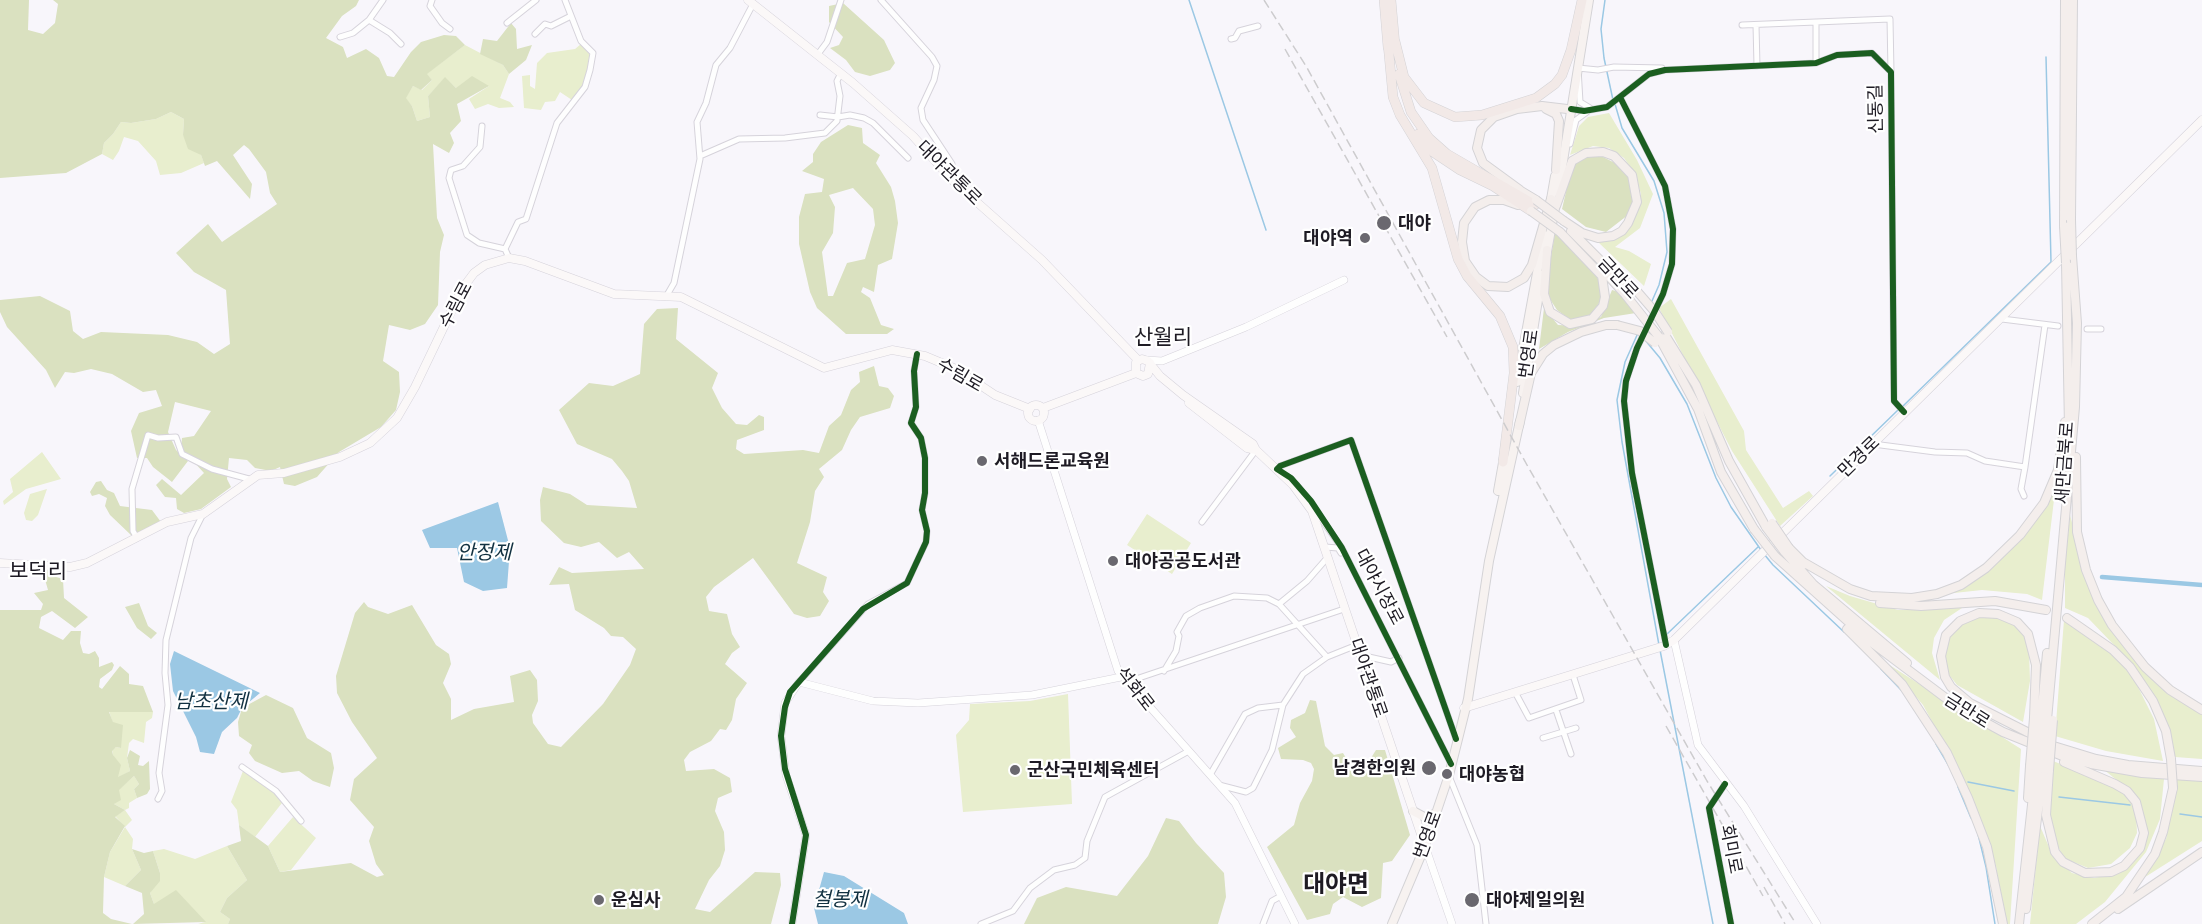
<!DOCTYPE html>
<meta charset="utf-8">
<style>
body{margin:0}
canvas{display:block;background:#f8f6fb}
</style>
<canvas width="2202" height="924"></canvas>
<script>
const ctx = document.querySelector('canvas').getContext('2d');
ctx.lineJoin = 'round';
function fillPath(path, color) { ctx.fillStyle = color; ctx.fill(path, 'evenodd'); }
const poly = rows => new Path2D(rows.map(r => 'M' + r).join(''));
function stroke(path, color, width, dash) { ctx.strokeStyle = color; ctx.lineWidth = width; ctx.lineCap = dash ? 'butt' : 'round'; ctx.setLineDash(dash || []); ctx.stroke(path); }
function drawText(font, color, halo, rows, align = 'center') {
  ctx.font = font + ' "Public Sans","Noto Sans KR",sans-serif'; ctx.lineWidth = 4.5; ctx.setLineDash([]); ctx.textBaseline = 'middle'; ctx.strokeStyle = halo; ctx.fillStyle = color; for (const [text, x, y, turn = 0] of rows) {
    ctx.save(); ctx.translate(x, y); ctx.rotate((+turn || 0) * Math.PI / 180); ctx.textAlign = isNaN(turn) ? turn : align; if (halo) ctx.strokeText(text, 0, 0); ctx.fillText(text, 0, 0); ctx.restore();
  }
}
fillPath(poly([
 [581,44,591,56,583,85,572,100,560,92,555,101,545,102,541,110,524,108,522,76,530,75,530,86,535,89,537,63,547,53,575,49],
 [465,45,503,65,509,74,500,98,510,102,514,107,499,108,488,104,475,109,469,99,489,86,456,88,445,78,428,96,430,117,417,121,412,106,405,98,413,86,422,90,432,80,426,74],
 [171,112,184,119,183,135,201,155,204,163,181,173,160,175,156,161,138,141,124,137,119,151,113,160,102,154,104,143,113,134,121,122,131,123,156,119],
 [1609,113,1637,160,1653,194,1640,228,1615,247,1629,251,1651,264,1644,286,1598,242,1616,239,1633,223,1641,194,1635,174,1624,158,1609,148,1593,146,1570,155,1579,126,1588,117],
 [1671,299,1744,431,1746,450,1783,508,1809,491,1813,496,1780,526,1732,451,1659,308],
 [42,452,61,479,26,489,4,505,3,501,13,492,10,479],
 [2056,483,2042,600,2027,594,1982,590,1945,594,2004,556],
 [47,489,38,515,32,521,26,520,24,513,30,494],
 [1147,514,1191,543,1172,574,1127,545],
 [2070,515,2089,588,2123,644,2202,713,2202,759,2175,757,2168,730,2136,668,2088,618,2065,608,2065,566],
 [1826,586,1850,596,1898,610,1935,609,1968,604,1944,620,1934,638,1932,653,1940,680],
 [1981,616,1999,617,2011,622,2025,635,2029,651,2030,681,2023,722,1957,685,1946,671,1944,654,1948,638,1963,623],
 [2064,620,2113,653,2135,681,2154,719,2163,761,2106,751,2055,736],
 [1888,664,2021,749,2010,924,2004,924,1996,866,1966,784,1923,705],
 [1068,694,1072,804,963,812,956,735,969,720,970,704,1030,701],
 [146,710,153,712,152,718,146,722,144,743,133,739,129,743,127,758,130,771,118,778,112,750,116,747,121,748,109,711],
 [2053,761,2106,782,2127,796,2136,811,2137,833,2130,848,2111,864,2088,868,2064,858,2052,835,2050,801],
 [2103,769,2164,779,2160,819,2146,852,2105,902,2076,924,2030,924,2040,826,2052,854,2072,873,2094,878,2113,874,2130,866,2140,854,2147,833,2139,798],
 [243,771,273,790,282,803,255,837,239,825,237,810,231,802],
 [134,776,139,784,134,789,137,798,129,803,129,808,125,810,132,820,125,827,133,839,132,849,141,870,125,886,104,877,110,852,125,827,115,816,125,810,114,804,118,790],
 [2175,779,2202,779,2202,841,2142,879,2166,839,2175,797],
 [293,817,316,838,291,870,280,872,268,846],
 [227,846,247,880,227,898,220,912,230,919,228,924,198,924,205,922,154,904,150,893,160,873,153,851,164,849,195,859]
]), '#e8eece');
fillPath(poly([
 [0,0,29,0,28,30,43,34,55,23,58,4,53,0,359,0,356,6,342,16,326,38,343,47,347,58,366,49,379,58,387,76,394,77,411,52,421,42,444,35,456,36,465,45,427,74,432,80,421,90,413,86,406,98,412,106,417,121,430,117,428,96,445,77,456,88,472,76,489,86,457,104,461,121,450,133,454,143,449,153,433,144,437,218,444,235,440,252,438,305,425,324,410,330,389,325,383,361,399,372,400,392,396,410,381,427,339,452,317,477,295,486,284,484,280,467,271,471,255,468,247,460,229,458,227,479,231,487,201,509,184,513,177,509,176,498,165,497,156,485,162,479,181,495,204,473,181,448,182,438,194,436,211,411,175,402,168,432,176,450,188,461,172,482,153,467,147,458,137,458,131,431,139,413,162,406,156,390,143,392,112,374,91,369,74,373,65,372,55,388,46,370,7,327,0,312,0,300,40,296,70,311,73,331,83,339,101,332,168,335,197,342,214,354,230,344,226,290,194,272,176,253,208,224,222,242,277,204,270,193,266,172,249,149,244,145,233,155,252,184,250,199,217,161,205,166,201,155,188,149,183,135,184,119,171,112,156,119,131,123,121,122,113,134,104,143,102,154,66,173,0,178],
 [843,3,884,40,895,63,890,70,870,76,855,72,846,60,830,48,839,45,843,37,829,22,829,6],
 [511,23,516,29,517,49,532,45,526,60,509,74,503,65,480,54,483,39,497,41],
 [848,125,862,128,863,143,880,155,876,163,891,187,895,201,898,223,892,259,878,265,874,292,863,287,861,292,870,298,881,325,894,329,887,334,846,334,817,308,810,292,799,244,799,217,805,194,822,192,824,179,802,171,813,162,813,154,821,142],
 [853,188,873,209,875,225,865,259,847,263,833,296,828,296,822,252,833,233,835,207,829,195],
 [1599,155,1617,164,1630,179,1634,197,1628,215,1606,232,1586,227,1562,209,1572,166,1583,158],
 [1555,233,1596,275,1602,288,1600,302,1590,315,1571,320,1557,310,1548,296,1547,280],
 [1612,290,1619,292,1636,313,1604,318,1568,332,1539,349,1544,308,1558,325,1580,326,1601,317],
 [678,308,676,339,718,373,712,388,722,408,736,424,747,425,759,415,764,417,764,430,737,440,736,449,744,454,803,450,819,453,829,426,841,415,851,390,860,382,859,372,874,366,879,386,888,388,894,396,890,408,860,417,851,430,842,450,819,469,824,477,815,491,810,522,797,563,827,577,823,592,829,601,820,616,807,618,794,614,753,558,714,587,706,597,709,611,727,614,732,634,740,647,732,653,725,664,747,683,736,699,732,720,726,730,720,729,711,741,690,752,684,760,686,771,714,769,730,778,732,792,718,798,715,811,724,832,725,850,720,866,709,880,695,909,710,912,755,872,780,873,781,885,771,924,228,924,230,919,220,912,227,898,247,880,227,846,241,841,239,825,268,846,280,872,351,863,377,877,384,875,376,864,369,841,374,827,350,800,354,779,377,758,352,722,337,693,336,676,355,613,364,602,368,607,388,614,412,605,436,645,449,654,451,664,443,683,451,699,451,720,474,709,514,702,510,676,530,670,537,680,538,701,532,715,533,723,548,744,561,747,603,704,630,665,636,649,623,637,611,636,604,628,575,610,569,584,549,585,559,567,572,573,644,569,629,552,617,558,599,542,581,547,564,543,541,521,540,500,543,487,570,494,587,505,637,508,629,481,622,471,612,459,577,444,559,410,589,383,613,386,640,374,644,324,657,309],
 [101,481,107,490,114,493,120,506,152,510,161,522,132,536,110,515,105,506,107,498,99,494,92,496,90,492,96,482],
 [42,569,53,570,56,577,63,579,64,598,88,617,75,628,52,611,41,617,39,628,63,640,71,631,81,631,80,643,83,653,89,654,95,651,99,658,99,667,112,662,114,665,112,670,100,679,99,687,102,689,120,666,129,674,129,684,143,686,153,712,109,712,113,722,123,725,121,748,116,747,112,751,113,755,121,765,118,777,130,771,127,758,130,750,140,756,138,765,143,766,149,761,150,789,147,794,137,798,134,789,139,784,134,776,119,790,121,800,114,804,125,810,115,817,125,826,110,852,104,877,103,913,111,919,132,924,0,924,0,610,41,610,43,604,34,593,48,590],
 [139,603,148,626,157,633,151,639,137,628,125,607],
 [266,695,293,708,307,738,331,753,334,768,330,787,313,781,299,771,282,773,255,761,249,753,252,745,239,736,238,722,242,708],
 [1310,700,1316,701,1325,746,1334,755,1343,753,1357,776,1363,777,1371,767,1371,758,1376,750,1385,750,1410,835,1392,861,1383,863,1381,898,1362,907,1343,897,1333,904,1330,914,1307,920,1267,847,1294,825,1300,803,1312,781,1314,769,1311,763,1303,760,1281,759,1278,748,1296,737,1290,728,1291,720,1305,713],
 [1166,818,1179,821,1196,843,1224,873,1226,897,1218,924,1024,924,1037,898,1066,887,1117,896,1148,856],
 [132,849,144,853,153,851,160,873,160,881,150,893,154,904,176,890,206,922,133,924,144,914,142,893,125,886,141,870]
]), '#dae1c0');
fillPath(poly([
 [498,502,510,548,507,588,483,591,464,582,457,548,430,548,422,530],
 [174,651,260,693,242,708,237,718,222,732,214,754,200,752,196,737,173,691,170,664],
 [824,872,844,876,904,913,908,924,818,924,814,908]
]), '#9bc8e4');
stroke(poly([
 [1189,0,1266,230],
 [1605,0,1601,29,1604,58,1613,100],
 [1615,104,1622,128,1654,181,1664,213,1667,252,1659,285,1652,301],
 [1638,333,1625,362,1617,400,1622,442,1659,645],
 [1645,340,1660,358,1687,404,1716,478,1731,507,1761,550],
 [1902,407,2051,262,2046,57],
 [1830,476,1898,410],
 [1764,554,1773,565,1844,632],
 [1666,635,1758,547],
 [1660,650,1713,924],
 [1881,669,1903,692],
 [1936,744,1949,766],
 [1968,782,2014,791],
 [1958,787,1971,818],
 [2059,797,2130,805],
 [2180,814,2202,817],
 [1978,834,1986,867,1995,924]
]), '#9bc8e4', 1.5);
stroke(poly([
 [2102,577,2202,585]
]), '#9bc8e4', 4.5);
const minor = poly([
 [432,0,430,6,442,23,450,29],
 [881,0,932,57,937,66,934,80,921,108,923,120,952,164,952,179],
 [369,20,390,33,401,44],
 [507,23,536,0],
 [1742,25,1890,19,1891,72],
 [1756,25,1757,66],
 [535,34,545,24,551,26,571,16],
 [340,37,353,33,369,20,383,0],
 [1231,39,1235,38,1239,31,1258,26],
 [818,54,827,42,841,0],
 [1816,63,1816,24],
 [1621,99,1665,186,1673,229,1672,264,1663,294,1637,348,1626,381,1624,401,1632,473,1666,645],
 [1590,108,1580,102,1578,68,1598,70,1614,67,1662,68],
 [1571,109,1584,111,1607,107,1649,74,1665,70,1816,63,1837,55,1872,53,1891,72,1894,401,1904,412],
 [820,115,838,117,850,115,864,118,873,123,908,158],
 [482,126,480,147,463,166,451,170,449,178,467,235,479,243,505,249],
 [1570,144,1576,120,1587,112],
 [700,156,739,139,785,138,825,133,837,121,840,96,837,81,841,73],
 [509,258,505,249,518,222,526,219,557,123,585,87,590,70,593,53,581,41,565,0],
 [667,295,674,283,700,159,697,122,706,103,716,65,730,48,753,4],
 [2002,319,2058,326],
 [2087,329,2101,329],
 [1873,444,1935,452,1967,453,1985,461,2025,467,2045,325],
 [1278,470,1280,466,1351,440,1456,739],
 [1297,485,1342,548,1451,764],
 [2024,496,2021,489,2025,467],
 [1202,522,1256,450],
 [137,538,133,531,132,489,148,435,158,438,176,437,182,454,212,469,249,479],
 [1325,547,1338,548,1341,553],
 [1279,604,1307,581,1328,557],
 [1360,655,1391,662,1399,658],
 [1164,671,1176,651,1179,636,1177,632,1186,616,1200,608,1234,596,1267,598,1279,604,1327,657],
 [799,682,868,604,907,583,926,542,927,531,922,510,925,493,925,458,921,438,911,423,916,407,914,371,917,354],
 [1127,682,1344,609],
 [1515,692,1529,718,1581,700,1573,675],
 [1556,710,1571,754],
 [1543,738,1576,728],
 [242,767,276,791,301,821],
 [1210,775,1245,714,1258,708,1283,705],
 [1449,776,1477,845,1486,924],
 [1725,784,1709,808,1731,924],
 [1219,785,1246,792,1253,788,1272,750,1283,705,1303,674,1327,657,1357,645],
 [158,799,162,791,159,773,168,705,165,673,166,640,191,538,203,514],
 [981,924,1013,911,1030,888,1054,870,1075,865,1085,858,1087,841,1105,797,1187,752],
 [1263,924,1272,901,1281,896]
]);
const tertiary = poly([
 [1147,360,1162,361,1246,327,1344,280],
 [1038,420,1118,671,1235,803,1295,924],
 [1674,640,1698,745,1744,806,1817,924],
 [1425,846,1452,924],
 [792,924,806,835,786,775,781,736,785,703,799,682,873,701,918,703,1032,695,1121,677]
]);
const secondary = poly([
 [748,0,853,83,913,136,952,180,1042,260,1138,360],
 [1150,363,1148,374,1143,376,1136,373,1136,362,1142,359,1148,361,1160,376,1183,395,1253,444,1256,450,1293,485,1312,511,1425,846],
 [1189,403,1247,448,1256,450],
 '1028 413a8 8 0 1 1 16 0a8 8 0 1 1-16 0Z',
 [1043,408,1136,373],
 [0,563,70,567,87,563,167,522,203,514,258,475,284,473,340,457,370,443,397,418,415,387,462,289,474,273,485,265,509,258,525,261,614,294,681,297,824,368,892,350,925,356,956,369,995,395,1030,409],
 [1464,708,1664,646,1674,640,2202,120]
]);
const primary = poly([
 [1558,192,1589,0],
 [1550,205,1555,176],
 [1546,257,1555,208],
 [1517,382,1544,235],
 [1523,393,1542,275],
 [1498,491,1504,457],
 [1413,811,1426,818,1436,813],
 [1392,924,1425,846,1449,775,1468,699,1489,561,1520,421]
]);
const trunk = poly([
 [1546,109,1556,114,1559,121,1556,170],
 [1516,188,1536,200],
 [1520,190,1483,163,1477,148,1481,130,1494,117,1517,109,1542,106,1567,109],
 [1518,205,1504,200,1489,200,1475,207,1464,223,1462,242,1465,261,1476,277,1488,286,1508,287,1524,278,1532,265,1551,199],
 [1556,206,1572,161,1586,153,1603,152,1614,156,1632,175,1637,202,1628,223,1622,231,1613,236,1598,238,1582,233,1564,221],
 [2071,220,2073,0],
 [2064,226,2065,0],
 [1571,231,1628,288],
 [1547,250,1544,294,1550,312,1570,324,1592,319,1603,306,1605,297,1602,276,1560,232],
 [2066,263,2069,428],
 [1601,268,1624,293],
 [1665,335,1696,385,1729,461,1766,527],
 [1659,337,1698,409,1721,472,1754,529],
 [1519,426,1531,373,1543,354,1554,345,1581,332,1606,325,1617,325],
 [2076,457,2077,532,2086,570,2098,600,2112,625,2145,667,2170,690,2202,710],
 [1789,548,1805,564],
 [1784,551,1813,584,1907,663],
 [1775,556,1871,642,1959,708,2003,732,2065,757,2091,764,2142,773,2202,777],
 [1803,562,1850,589,1871,596,1912,598,1937,594,1961,585,1986,568,2020,535,2044,503,2058,470,2065,422],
 [1880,603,1921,606,1995,601,2046,610],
 [2067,618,2113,650,2130,667,2153,701,2166,731,2171,759],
 [1847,629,1902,684,1947,753,1968,798,1987,847,2003,924],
 [2034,718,2036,665,2028,634,2017,622,1998,614,1979,613,1960,621,1946,635,1941,656,1945,677,1951,687,1970,703,2039,738],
 [2041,719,2047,653],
 [2047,720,2075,407,2077,323,2072,256],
 [2047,744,2096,759,2128,765,2202,771],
 [2049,770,2046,815,2055,852,2063,862,2085,873,2111,872,2124,866,2140,848,2144,833,2136,802,2127,791,2115,784,2064,762],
 [2028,798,2030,766],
 [2026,909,2043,769],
 [2118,909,2202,852],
 [2019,924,2036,768],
 [2092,924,2126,897,2155,854,2163,832,2173,788]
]);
const motorway = poly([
 [1384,0,1388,48],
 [1391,0,1395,45],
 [1395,41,1404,77,1424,103,1455,117,1482,115,1536,98,1555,84,1562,75,1571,50,1582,0],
 [1388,44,1393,97,1400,115,1432,168,1458,259,1467,276,1500,316,1513,347,1514,373,1503,462],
 [1399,74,1411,112,1429,138,1447,154,1535,205],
 [1418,134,1433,152,1460,170,1493,186,1531,211]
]);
stroke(minor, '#d6d3db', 7);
stroke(tertiary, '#d6d3db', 8);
stroke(secondary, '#d6d3db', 9);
stroke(primary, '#d4d3d6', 10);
stroke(trunk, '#d4d3d6', 10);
stroke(motorway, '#d4d3d6', 10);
stroke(minor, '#fefefe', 5);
stroke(tertiary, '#fefefe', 7);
stroke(secondary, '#fbf8f8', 8);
stroke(primary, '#f7f2f0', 8);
stroke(trunk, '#f4eeec', 8);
stroke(motorway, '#f2e9e7', 9);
stroke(poly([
 [1264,0,1306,66,1527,465,1707,781,1796,924],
 [1285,49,1447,337],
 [1666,726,1763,896],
 [1764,887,1785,924]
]), '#cdccce', 1.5, [9, 4.5]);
const trunkBridge = poly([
 [1536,200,1564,221],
 [1531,211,1560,232],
 [2071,220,2072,256],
 [2064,226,2066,263],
 [1629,282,1655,312,1668,332],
 [1624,293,1659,337],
 [1617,325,1640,331,1655,343],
 [1772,523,1789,548],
 [1766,527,1784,551],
 [1754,529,1775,556],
 [2171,759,2173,788],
 [2030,766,2034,718],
 [2036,768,2041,719],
 [2043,769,2047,720],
 [2049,770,2053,720]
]);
stroke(trunkBridge, '#d4d3d6', 10, []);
stroke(trunkBridge, '#f4eeec', 8);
stroke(poly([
 [1621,99,1665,186,1673,229,1672,264,1663,294,1637,348,1626,381,1624,401,1632,473,1666,645],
 [1571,109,1584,111,1607,107,1649,74,1665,70,1816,63,1837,55,1872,53,1891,72,1894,401,1904,412],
 [1451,764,1342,548,1311,501,1291,478,1277,469,1280,466,1351,440,1456,739],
 [1725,784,1709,808,1731,924],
 [792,924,806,835,785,769,781,736,785,707,790,692,863,609,907,583,926,542,927,531,922,510,925,493,925,458,921,438,911,423,916,407,914,371,917,354]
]), '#1b5e20', 6);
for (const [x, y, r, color] of [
 [1384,223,8,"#6a686f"],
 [1365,238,6,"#6a686f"],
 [982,461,6,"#6a686f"],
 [1113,561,6,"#6a686f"],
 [1429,768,8,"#6a686f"],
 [1015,770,6,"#6a686f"],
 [1447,774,6,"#6a686f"],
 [599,900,6,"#6a686f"],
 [1472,900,8,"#6a686f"]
]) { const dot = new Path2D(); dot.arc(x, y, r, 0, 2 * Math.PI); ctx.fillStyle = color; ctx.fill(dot); stroke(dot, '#fff', 2); }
drawText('18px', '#1e1b24', '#fff', [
 ["신동길",1876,109,-91],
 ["대야관통로",949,173,45],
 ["금만로",1618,278,47],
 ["수림로",456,305,-62],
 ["번영로",1529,354,-82],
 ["수림로",960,375,30],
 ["만경로",1859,457,-44],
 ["새만금북로",2065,463,-86],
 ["대야시장로",1379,587,62],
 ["대야관통로",1368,678,71],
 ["석화로",1135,689,52],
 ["금만로",1967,711,32],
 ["번영로",1428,835,-70],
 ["회미로",1731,849,79]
]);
drawText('bold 18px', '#1e1b24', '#fff', [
 ["대야",1398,223],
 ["대야역",1353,238,"right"],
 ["서해드론교육원",994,461],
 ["대야공공도서관",1125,561],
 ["남경한의원",1416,768,"right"],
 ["군산국민체육센터",1027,770],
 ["대야농협",1459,774],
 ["운심사",611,900],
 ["대야제일의원",1486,900]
], 'left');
drawText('italic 20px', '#123141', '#fff', [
 ["안정제",484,553],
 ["남초산제",211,702],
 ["철봉제",840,900]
]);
drawText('21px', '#1e1b24', '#fff', [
 ["산월리",1163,338],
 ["보덕리",38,572]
]);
drawText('bold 24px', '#1e1b24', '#fff', [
 ["대야면",1336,885]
]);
</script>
